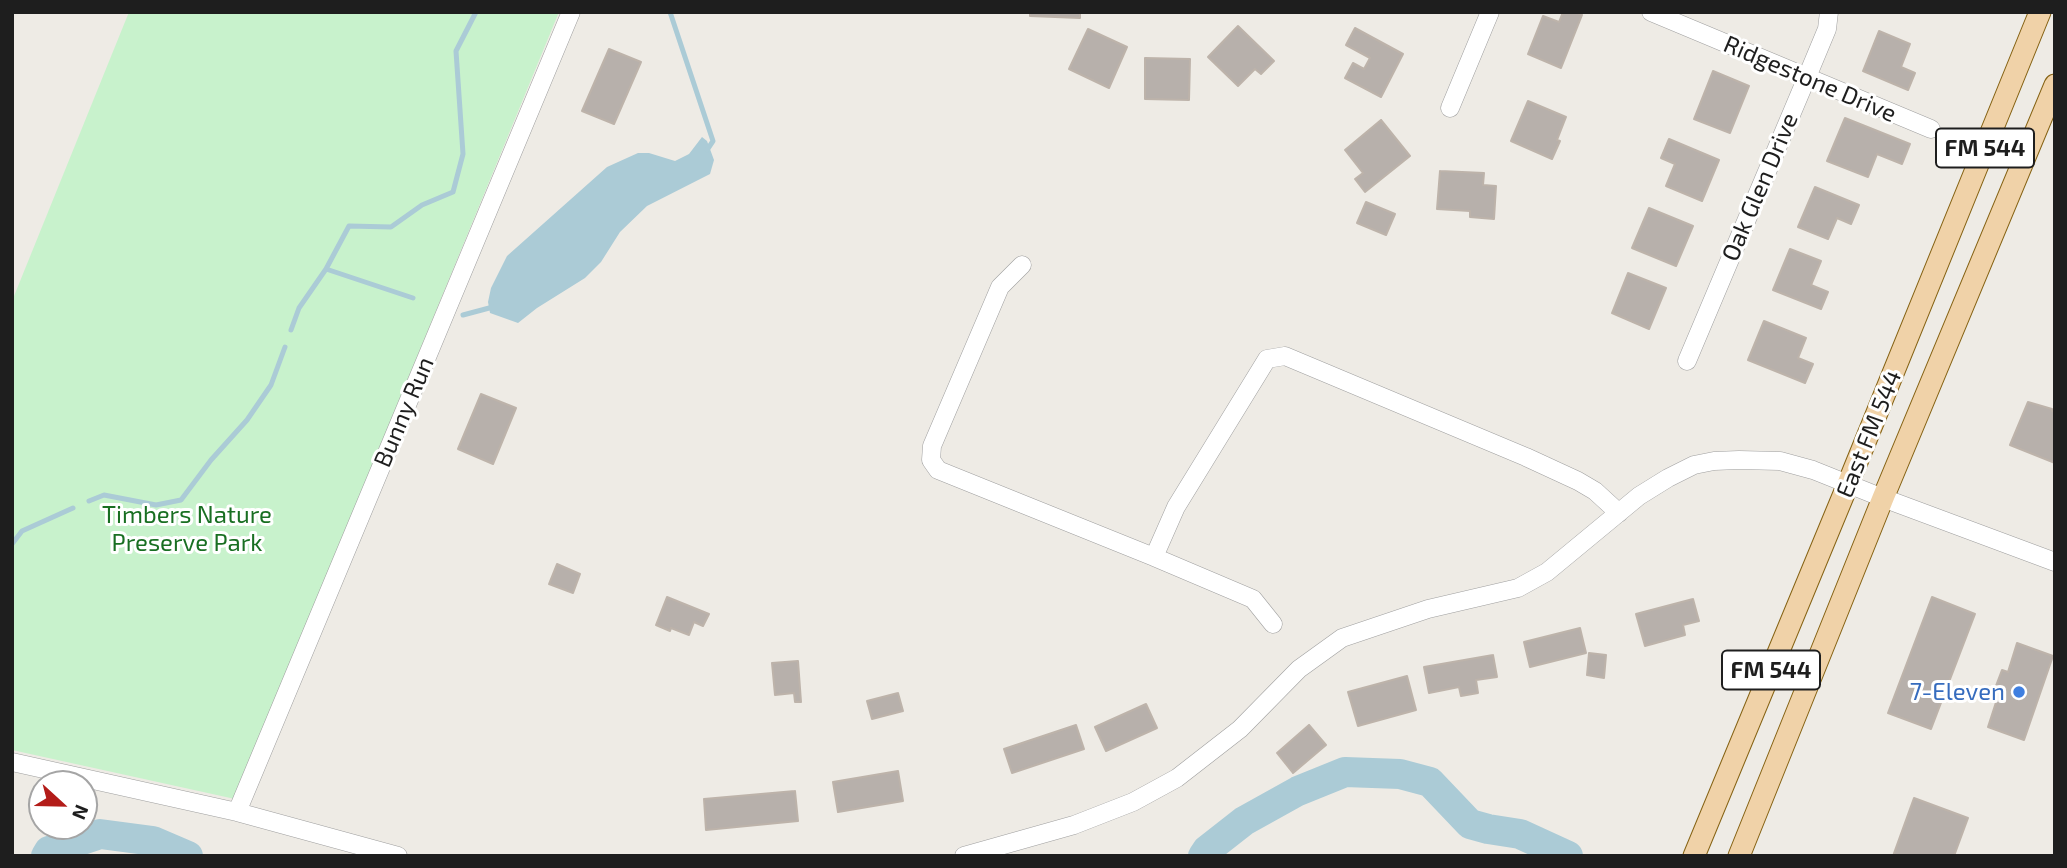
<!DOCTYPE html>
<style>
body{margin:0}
#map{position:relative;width:2067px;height:868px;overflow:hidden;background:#eeebe5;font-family:"Exo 2",sans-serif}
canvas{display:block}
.frame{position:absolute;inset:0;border:14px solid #1e1e1e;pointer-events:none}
.north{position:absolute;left:28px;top:770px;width:70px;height:70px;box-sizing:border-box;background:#fff;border:2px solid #a5a5a5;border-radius:50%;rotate:112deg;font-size:19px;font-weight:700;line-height:28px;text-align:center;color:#1e1e1e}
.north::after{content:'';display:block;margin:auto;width:24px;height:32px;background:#b31c19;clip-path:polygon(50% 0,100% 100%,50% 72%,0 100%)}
</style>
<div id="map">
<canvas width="2067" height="868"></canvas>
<div class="frame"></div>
<div class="north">N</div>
</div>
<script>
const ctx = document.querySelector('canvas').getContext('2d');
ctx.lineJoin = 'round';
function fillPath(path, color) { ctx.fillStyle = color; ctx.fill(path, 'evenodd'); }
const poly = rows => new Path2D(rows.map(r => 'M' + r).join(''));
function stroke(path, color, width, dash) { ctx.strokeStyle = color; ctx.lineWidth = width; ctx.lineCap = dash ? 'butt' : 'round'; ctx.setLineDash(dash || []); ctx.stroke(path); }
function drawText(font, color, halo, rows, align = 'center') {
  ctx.font = font + ' "Exo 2",sans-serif'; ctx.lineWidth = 6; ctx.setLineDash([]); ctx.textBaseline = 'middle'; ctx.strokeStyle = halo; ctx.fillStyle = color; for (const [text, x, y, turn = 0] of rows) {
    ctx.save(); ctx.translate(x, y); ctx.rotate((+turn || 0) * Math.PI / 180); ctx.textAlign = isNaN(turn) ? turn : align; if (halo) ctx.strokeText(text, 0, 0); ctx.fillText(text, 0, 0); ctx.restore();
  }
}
fillPath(poly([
 [129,12,559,12,235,799,12,750,12,301]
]), '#c8f2cc');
fillPath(poly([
 [702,137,707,141,714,160,710,174,647,206,620,232,601,262,585,278,537,308,518,323,490,313,488,302,491,288,507,256,607,167,638,153,649,153,675,161,689,154]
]), '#abcbd6');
stroke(poly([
 [670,12,713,141,707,150],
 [326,269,349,226,391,227,422,205,453,192,463,154,456,51,476,12],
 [463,315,493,307],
 [291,330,299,308,326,269,413,298],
 [89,501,104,495,156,505,181,500,211,460,247,420,271,385,285,347],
 [12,544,22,531,73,508]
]), '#abcbd6', 5);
stroke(poly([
 [46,856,49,851,100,834,153,841,188,856],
 [1203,856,1207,850,1244,821,1298,791,1345,772,1400,774,1430,782,1470,824,1488,829,1520,834,1568,856]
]), '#abcbd6', 30);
const building = poly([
 [1030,12,1080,12,1080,18,1030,16,1030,12],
 [1563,12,1576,12,1582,15,1561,68,1528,54,1543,16,1559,22,1563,12],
 [1238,26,1274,61,1261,74,1255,69,1238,86,1208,57,1238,26],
 [1355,28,1403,54,1381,97,1345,78,1353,63,1364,69,1370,58,1346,45,1355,28],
 [1088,29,1127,47,1109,88,1069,69,1088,29],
 [1879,31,1910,44,1901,67,1915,73,1908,90,1863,71,1879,31],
 [609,49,641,62,614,124,582,111,609,49],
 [1145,58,1190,59,1189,100,1145,99,1145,58],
 [1713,71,1749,86,1730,133,1694,119,1713,71],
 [1528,101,1566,117,1557,140,1560,141,1552,159,1511,141,1528,101],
 [1845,118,1910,144,1902,164,1877,154,1868,177,1827,161,1845,118],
 [1381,120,1410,156,1365,192,1355,179,1363,173,1345,150,1381,120],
 [1669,139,1719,160,1702,201,1666,186,1675,164,1661,158,1669,139],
 [1440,171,1484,173,1483,185,1496,186,1494,219,1470,217,1470,211,1437,209,1440,171],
 [1815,187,1859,205,1851,224,1837,218,1828,239,1798,227,1815,187],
 [1366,202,1395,214,1386,235,1357,223,1366,202],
 [1649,208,1693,226,1676,266,1632,248,1649,208],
 [1790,249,1821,261,1811,285,1828,292,1821,309,1773,290,1790,249],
 [1628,273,1666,288,1649,329,1612,313,1628,273],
 [1764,321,1806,338,1798,358,1813,364,1805,383,1748,360,1764,321],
 [481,394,516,408,493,464,458,449,481,394],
 [2028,402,2052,409,2052,411,2055,412,2055,463,2010,445,2028,402],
 [557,564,580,574,573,593,549,584,557,564],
 [667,597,709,614,703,626,694,622,689,635,671,628,670,631,656,625,667,597],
 [1932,597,1975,614,1931,729,1888,713,1932,597],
 [1693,599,1699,621,1683,625,1685,635,1645,646,1636,614,1693,599],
 [1580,628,1586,653,1530,667,1524,642,1580,628],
 [2017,643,2053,656,2024,740,1988,727,1999,693,1994,691,2002,670,2008,672,2017,643],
 [1589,653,1606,655,1604,678,1587,675,1589,653],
 [1493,655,1497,677,1476,680,1478,693,1461,696,1459,687,1429,693,1424,667,1493,655],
 [798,661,801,702,795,702,794,693,775,695,772,663,798,661],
 [1407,676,1416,710,1358,726,1348,692,1407,676],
 [898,693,903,711,872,719,867,701,898,693],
 [1146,704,1157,728,1106,751,1095,727,1146,704],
 [1076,725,1084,749,1012,773,1004,749,1076,725],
 [1309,725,1326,745,1293,773,1277,753,1309,725],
 [898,771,903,801,838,812,833,782,898,771],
 [795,791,798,821,706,830,704,799,795,791],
 [1914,798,1968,818,1954,856,1893,856,1914,798]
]);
fillPath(building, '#b7b0ab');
stroke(building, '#bdb3aa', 2);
const minor = poly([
 [1651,12,1931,129],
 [1450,108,1490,12],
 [1022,265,1000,287,932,446,931,460,938,470,1154,557],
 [1687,361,1807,77,1827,29,1829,12],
 [1273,624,1253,599,1154,557,1176,507,1267,359,1285,356,1526,457,1578,481,1595,491,1619,513],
 [12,762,237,812,398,856],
 [237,812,571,12],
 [964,856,1074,825,1133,802,1177,778,1240,729,1299,669,1342,638,1428,609,1518,588,1547,572,1639,496,1668,478,1694,465,1714,461,1739,460,1780,461,1813,470,1883,498,2055,562]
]);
const major = poly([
 [1694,856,1848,484,2040,12],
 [1739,856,1883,498,2055,85]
]);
stroke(minor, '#9f9f9f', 19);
stroke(major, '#856213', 23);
stroke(minor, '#fff', 18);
stroke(major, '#f0d2a8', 21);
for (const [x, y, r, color] of [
 [2019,692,7,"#3f7fe0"]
]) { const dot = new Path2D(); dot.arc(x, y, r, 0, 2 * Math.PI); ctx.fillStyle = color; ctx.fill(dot); stroke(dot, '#fff', 2.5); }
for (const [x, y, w] of [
 [1985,148,98],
 [1771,670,98]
]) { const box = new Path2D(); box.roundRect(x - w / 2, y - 19.5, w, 39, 5); ctx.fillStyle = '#fff'; ctx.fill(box); stroke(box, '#1e1e1e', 2); }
drawText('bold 23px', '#1e1e1e', null, [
 ["FM 544",1985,148],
 ["FM 544",1771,670]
]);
drawText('24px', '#1e1e1e', '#fff', [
 ["Ridgestone Drive",1810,79,23],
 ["Oak Glen Drive",1760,187,-67],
 ["Bunny Run",404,412,-67],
 ["East FM 544",1869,434,-68]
]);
drawText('24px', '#196f22', '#fff', [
 ["Timbers Nature",187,515],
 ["Preserve Park",187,543]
]);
drawText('24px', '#366cbe', '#fff', [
 ["7-Eleven",2005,692]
], 'right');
</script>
